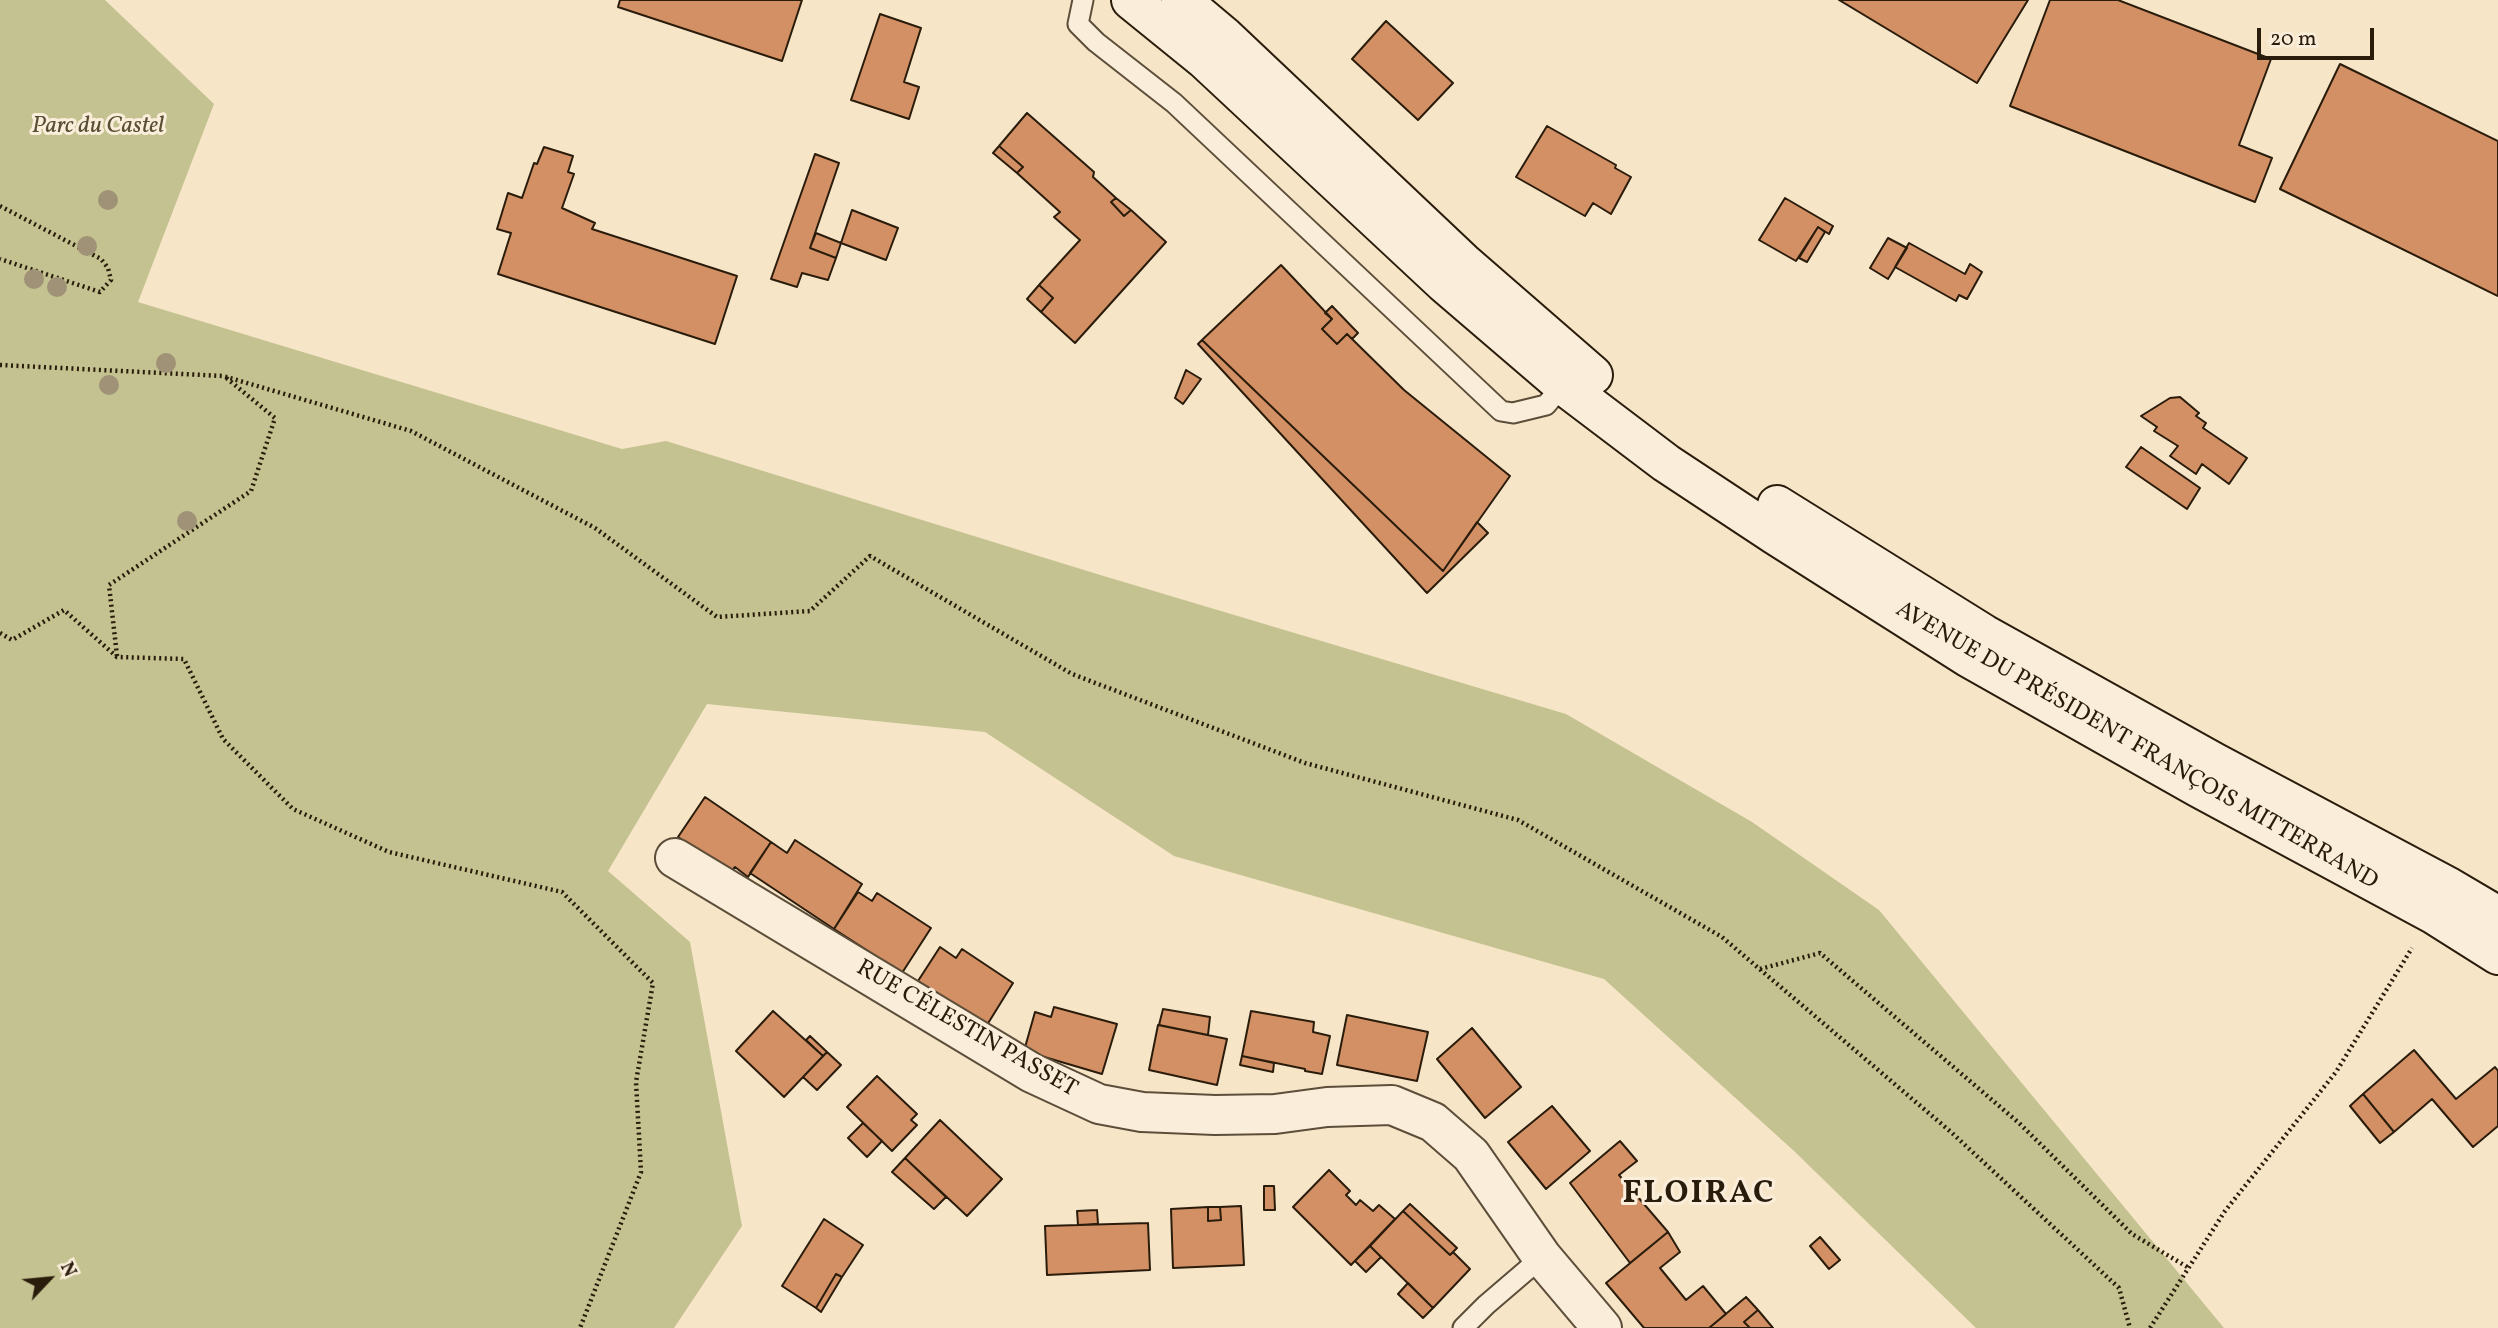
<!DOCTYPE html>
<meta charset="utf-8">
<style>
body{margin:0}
#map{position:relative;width:2498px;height:1328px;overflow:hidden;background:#f7e5c8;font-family:Vollkorn,serif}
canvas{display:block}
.north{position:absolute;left:14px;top:1244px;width:70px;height:70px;-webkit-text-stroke:5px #faeedb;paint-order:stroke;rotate:64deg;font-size:19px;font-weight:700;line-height:28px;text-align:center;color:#2a1c0b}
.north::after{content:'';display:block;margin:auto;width:24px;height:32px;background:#2a1c0b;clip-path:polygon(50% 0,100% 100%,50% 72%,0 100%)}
.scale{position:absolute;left:2257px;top:28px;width:117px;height:32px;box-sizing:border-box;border:4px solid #2a1c0b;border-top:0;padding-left:9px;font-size:21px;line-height:24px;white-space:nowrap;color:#2a1c0b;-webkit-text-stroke:5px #faeedb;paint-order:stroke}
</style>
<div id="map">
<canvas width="2498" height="1328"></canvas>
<div class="north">N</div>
<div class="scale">20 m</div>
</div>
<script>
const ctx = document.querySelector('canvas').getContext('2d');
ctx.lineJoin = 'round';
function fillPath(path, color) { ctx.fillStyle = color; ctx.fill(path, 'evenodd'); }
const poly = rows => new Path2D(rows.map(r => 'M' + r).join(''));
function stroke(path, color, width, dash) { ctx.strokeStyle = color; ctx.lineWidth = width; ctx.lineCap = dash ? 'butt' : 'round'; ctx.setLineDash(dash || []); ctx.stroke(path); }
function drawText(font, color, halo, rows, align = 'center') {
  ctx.font = font + ' Vollkorn,serif'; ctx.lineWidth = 6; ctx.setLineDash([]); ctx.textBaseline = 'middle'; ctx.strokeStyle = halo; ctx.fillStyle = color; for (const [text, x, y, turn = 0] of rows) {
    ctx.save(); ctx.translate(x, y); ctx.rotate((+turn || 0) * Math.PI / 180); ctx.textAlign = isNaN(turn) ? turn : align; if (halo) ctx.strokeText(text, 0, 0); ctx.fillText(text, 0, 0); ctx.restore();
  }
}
fillPath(poly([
 [0,0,105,0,214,104,138,302,622,449,666,441,1097,574,1566,714,1752,822,1879,910,2224,1328,1976,1328,1794,1151,1604,979,1174,856,985,732,707,704,608,871,690,942,742,1226,674,1328,0,1328]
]), '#c4c290');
const building = poly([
 [620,0,802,0,782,61,618,7,620,0],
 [1839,0,2028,0,1977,83,1839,0],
 [2050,0,2118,0,2271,59,2239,145,2272,158,2255,202,2010,106,2050,0],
 [880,14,921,28,904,82,919,87,909,119,851,100,880,14],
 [1386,21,1453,83,1418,120,1352,59,1386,21],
 [2340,64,2498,141,2498,296,2280,189,2340,64],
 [1027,113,1094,172,1093,177,1116,198,1111,202,1124,216,1131,210,1166,242,1075,343,1041,312,1053,298,1039,285,1080,240,1054,217,1060,212,1017,173,1023,167,999,146,1027,113],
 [1547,126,1616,165,1615,168,1631,177,1611,214,1593,203,1585,216,1516,177,1547,126],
 [999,146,1023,167,1017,173,993,153,999,146],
 [544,147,573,156,568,172,574,174,562,208,595,223,592,229,737,276,715,344,498,274,511,233,497,229,508,193,522,198,534,163,537,164,544,147],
 [815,154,839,163,810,248,836,258,828,280,802,273,797,287,771,279,815,154],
 [1116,198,1131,210,1124,216,1111,202,1116,198],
 [1785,198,1833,226,1829,234,1818,227,1796,261,1759,240,1785,198],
 [852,210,898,228,886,260,841,243,852,210],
 [1818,227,1825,232,1807,262,1799,258,1818,227],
 [816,233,841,243,836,258,810,248,816,233],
 [1888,238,1907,248,1888,279,1870,268,1888,238],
 [1909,243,1965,274,1970,264,1982,272,1967,299,1959,295,1956,301,1895,267,1909,243],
 [1281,265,1332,319,1322,329,1337,344,1347,334,1404,390,1510,476,1443,571,1202,340,1281,265],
 [1039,285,1053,298,1041,312,1027,299,1039,285],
 [1332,306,1358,333,1352,339,1347,334,1337,344,1322,329,1332,319,1325,313,1332,306],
 [1202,340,1443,571,1477,522,1488,533,1427,593,1198,344,1202,340],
 [1186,370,1201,379,1183,404,1175,398,1186,370],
 [2180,397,2199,413,2196,416,2206,423,2203,428,2247,458,2229,484,2202,464,2196,474,2170,456,2178,446,2154,431,2157,427,2141,416,2170,398,2180,397],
 [2141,447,2200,488,2187,509,2126,467,2141,447],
 [705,797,771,842,748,877,735,867,730,873,678,837,705,797],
 [795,840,862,884,834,929,750,873,771,842,787,853,795,840],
 [858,892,872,901,877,893,931,928,902,973,834,929,858,892],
 [940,947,956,958,962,949,1013,983,987,1025,918,981,940,947],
 [1054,1007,1117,1024,1102,1074,1024,1051,1035,1012,1051,1017,1054,1007],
 [1163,1009,1210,1017,1208,1035,1159,1025,1163,1009],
 [773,1011,823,1056,784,1097,736,1051,773,1011],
 [1251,1011,1314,1022,1313,1032,1330,1036,1322,1074,1305,1071,1305,1069,1242,1056,1251,1011],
 [1347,1015,1428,1032,1417,1081,1337,1065,1347,1015],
 [1158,1025,1227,1039,1217,1085,1149,1070,1158,1025],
 [1472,1028,1521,1087,1485,1118,1437,1059,1472,1028],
 [810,1036,827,1052,823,1056,806,1040,810,1036],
 [2414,1050,2456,1099,2495,1067,2498,1071,2498,1126,2473,1147,2432,1099,2394,1132,2363,1094,2414,1050],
 [827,1052,841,1065,817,1090,803,1077,827,1052],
 [1242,1056,1274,1063,1273,1072,1240,1065,1242,1056],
 [877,1076,917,1114,911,1120,917,1125,892,1151,847,1107,877,1076],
 [2363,1094,2394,1132,2380,1143,2350,1106,2363,1094],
 [1552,1106,1590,1151,1546,1189,1508,1142,1552,1106],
 [940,1120,1002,1179,967,1216,905,1158,940,1120],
 [863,1123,882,1141,867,1157,848,1138,863,1123],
 [1620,1141,1637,1161,1619,1175,1668,1232,1630,1263,1570,1183,1620,1141],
 [905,1158,946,1197,934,1209,892,1172,905,1158],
 [1329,1170,1350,1191,1346,1195,1356,1205,1360,1200,1373,1211,1379,1205,1395,1219,1351,1265,1293,1207,1329,1170],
 [1264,1186,1274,1186,1275,1210,1264,1210,1264,1186],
 [1410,1204,1457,1248,1450,1255,1403,1211,1410,1204],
 [1241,1206,1244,1265,1173,1268,1171,1209,1208,1207,1208,1221,1221,1220,1220,1207,1241,1206],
 [1208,1207,1220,1207,1221,1220,1208,1221,1208,1207],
 [1097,1210,1098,1224,1078,1225,1077,1211,1097,1210],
 [1403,1211,1450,1255,1453,1252,1470,1269,1433,1308,1370,1246,1403,1211],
 [824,1219,863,1245,842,1277,836,1274,816,1308,782,1286,824,1219],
 [1148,1223,1150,1270,1047,1275,1045,1226,1148,1223],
 [1668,1232,1680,1252,1660,1268,1686,1300,1703,1286,1726,1314,1709,1328,1644,1328,1606,1283,1668,1232],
 [1820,1237,1840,1260,1829,1269,1810,1246,1820,1237],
 [1370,1246,1381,1257,1366,1272,1355,1261,1370,1246],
 [836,1274,842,1277,821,1312,816,1308,836,1274],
 [1408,1283,1433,1308,1423,1318,1398,1294,1408,1283],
 [1746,1297,1758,1310,1744,1322,1750,1328,1709,1328,1746,1297],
 [1758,1310,1773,1328,1750,1328,1744,1322,1758,1310]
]);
fillPath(building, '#d39065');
stroke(building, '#2a1c0b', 2);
const lane = poly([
 [1083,0,1078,24,1096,42,1174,103,1501,411,1513,413,1546,405,1563,385],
 [1463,1328,1486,1305,1542,1257]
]);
const street = poly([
 [675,858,1032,1073,1099,1104,1142,1112,1215,1115,1275,1114,1327,1107,1392,1105,1433,1122,1471,1155,1542,1257,1602,1328]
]);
const secondary = poly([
 [1131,0,1205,60,1444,283,1563,385,1666,463,1775,535,1969,658,2199,788,2433,914,2498,955],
 [1181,0,1224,36,1463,262,1593,375],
 [1777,505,1984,634,2214,762,2449,887,2498,916]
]);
stroke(lane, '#5d4e3a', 23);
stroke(street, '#5d4e3a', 42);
stroke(secondary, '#2a1c0b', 42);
stroke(poly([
 [0,206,101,259,108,268,111,280,100,292,0,259],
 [0,365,223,376,411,431,595,528,717,617,810,611,870,556,1072,674,1305,763,1518,820,1722,937,1951,1132,2119,1288,2130,1328],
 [0,633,12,640,64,610,117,657,184,659,223,739,293,809,389,852,562,892,653,983,636,1082,641,1172,580,1328],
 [117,656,109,585,251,491,275,418,225,377],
 [1760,969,1820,953,2019,1123,2132,1234,2189,1268],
 [2150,1328,2225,1211,2336,1072,2412,948]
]), '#2a1c0b', 4.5, [2, 3.5]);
stroke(lane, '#faeedb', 19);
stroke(street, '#faeedb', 38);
stroke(secondary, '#faeedb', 38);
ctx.fillStyle = '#a09276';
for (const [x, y] of [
 [108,200],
 [87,246],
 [34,279],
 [57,287],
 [166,363],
 [109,385],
 [187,521]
]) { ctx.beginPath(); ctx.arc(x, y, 10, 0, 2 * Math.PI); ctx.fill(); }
drawText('italic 24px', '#584e33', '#faeedb', [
 ["Parc du Castel",98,128]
]);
drawText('24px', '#2a1c0b', '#faeedb', [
 ["AVENUE DU PRÉSIDENT FRANÇOIS MITTERRAND",2136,747,30],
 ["RUE CÉLESTIN PASSET",966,1030,30]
]);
ctx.letterSpacing = '2px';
drawText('bold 32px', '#2a1c0b', '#faeedb', [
 ["FLOIRAC",1699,1196]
]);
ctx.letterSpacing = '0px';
</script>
